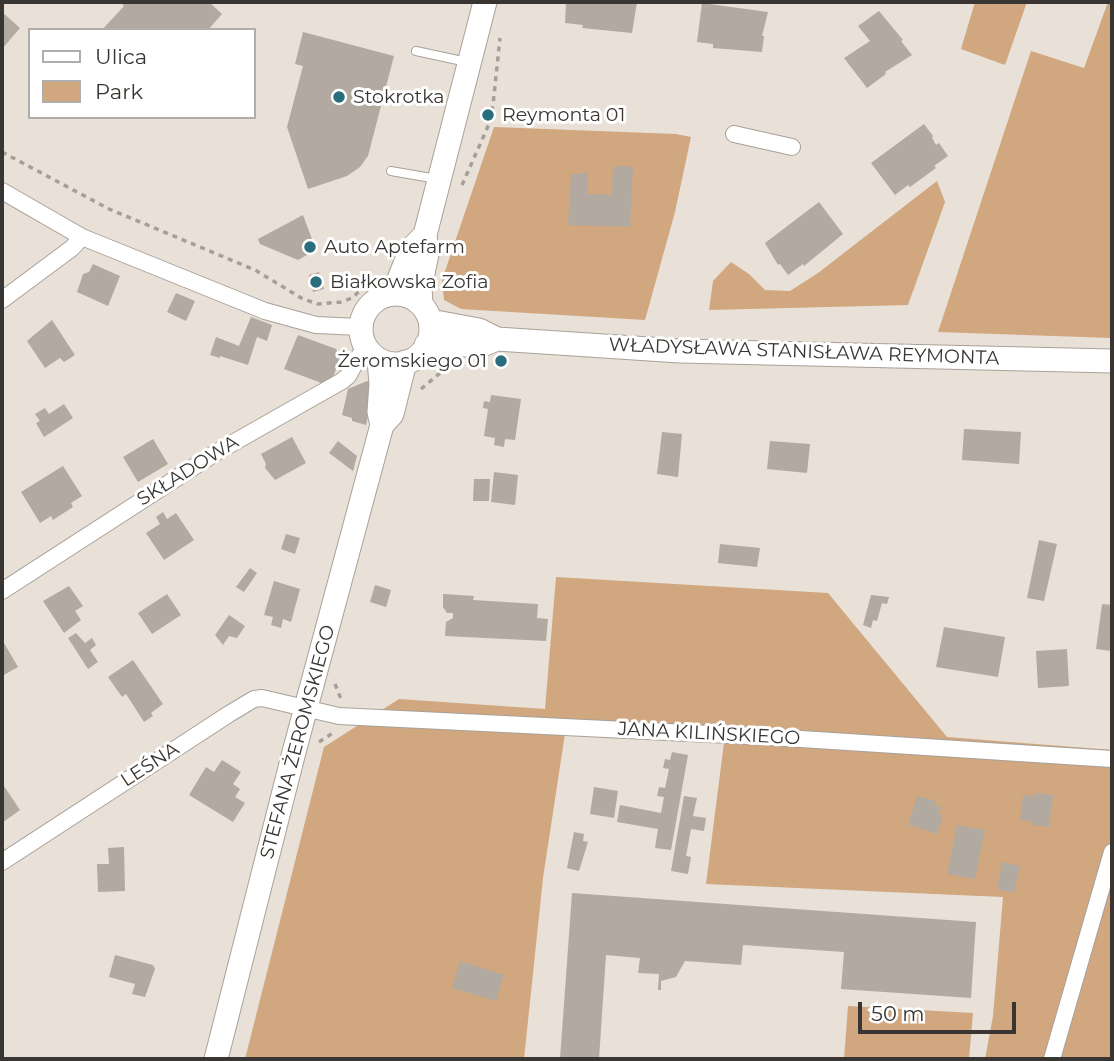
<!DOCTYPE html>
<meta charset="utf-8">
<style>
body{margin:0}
#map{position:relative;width:1114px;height:1061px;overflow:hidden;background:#e9e0d7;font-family:Montserrat,sans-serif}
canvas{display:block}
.frame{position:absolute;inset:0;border:4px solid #393532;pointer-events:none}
.legend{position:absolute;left:28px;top:28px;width:228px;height:91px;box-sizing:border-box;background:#fff;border:2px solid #b0aead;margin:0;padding:9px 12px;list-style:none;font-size:21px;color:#393532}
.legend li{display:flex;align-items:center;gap:14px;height:35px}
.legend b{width:35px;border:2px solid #b0aead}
.scale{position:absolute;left:858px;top:1002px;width:158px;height:32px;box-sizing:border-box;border:4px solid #393532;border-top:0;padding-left:9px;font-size:21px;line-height:24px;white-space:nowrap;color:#393532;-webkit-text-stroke:5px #fff;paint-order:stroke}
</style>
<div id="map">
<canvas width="1114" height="1061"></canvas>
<div class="frame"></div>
<ul class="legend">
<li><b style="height:9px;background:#fff"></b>Ulica</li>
<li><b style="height:19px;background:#d0a77f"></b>Park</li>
</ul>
<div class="scale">50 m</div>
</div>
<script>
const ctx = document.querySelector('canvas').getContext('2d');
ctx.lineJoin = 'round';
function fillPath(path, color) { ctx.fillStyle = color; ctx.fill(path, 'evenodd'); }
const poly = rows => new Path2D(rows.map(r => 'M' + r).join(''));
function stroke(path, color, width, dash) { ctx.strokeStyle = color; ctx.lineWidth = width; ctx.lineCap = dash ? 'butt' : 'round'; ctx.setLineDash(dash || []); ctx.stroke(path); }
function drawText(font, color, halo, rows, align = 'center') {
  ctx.font = font + ' Montserrat,sans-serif'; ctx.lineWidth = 6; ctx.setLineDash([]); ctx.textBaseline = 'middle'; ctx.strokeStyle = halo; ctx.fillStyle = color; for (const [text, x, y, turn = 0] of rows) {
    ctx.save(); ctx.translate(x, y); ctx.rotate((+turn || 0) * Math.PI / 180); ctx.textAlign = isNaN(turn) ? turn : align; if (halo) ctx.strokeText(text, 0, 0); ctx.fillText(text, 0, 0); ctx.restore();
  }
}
fillPath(poly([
 [975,2,1027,2,1005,65,961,49],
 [1108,2,1112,2,1112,338,938,332,1031,51,1084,68],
 [494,127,676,134,691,137,675,212,645,320,461,309,444,300,442,280],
 [937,181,945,202,908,305,709,310,713,281,731,262,749,274,765,290,790,291,818,273],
 [556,577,828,593,947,737,1112,750,1112,1059,985,1059,993,1016,1003,897,706,884,725,735,566,727,543,878,524,1059,245,1059,324,747,399,699,545,709],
 [848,1006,973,1013,969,1059,844,1059]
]), '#d0a77f');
fillPath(poly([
 [120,2,209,2,222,14,208,30,102,30,124,6],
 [566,2,637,2,632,33,582,28,583,25,565,23],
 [702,3,768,12,762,36,764,36,762,52,713,48,713,44,697,42],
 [879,11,903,40,901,41,912,55,885,72,886,74,867,88,844,58,870,41,858,26],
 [2,12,20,28,2,49],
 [303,32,394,56,368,156,360,167,347,176,308,189,287,127,303,66,295,64],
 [924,124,933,136,932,138,936,145,939,143,948,156,934,166,936,168,910,187,908,185,895,195,871,163],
 [613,166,633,167,630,227,568,225,571,174,588,173,588,194,612,195],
 [819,202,843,234,804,266,803,264,788,275,780,264,778,265,765,243],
 [303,215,316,250,298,260,260,244,258,239],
 [93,264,120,276,108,306,77,292,83,274,89,272],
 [319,272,324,289,313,292,309,275],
 [176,293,195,301,186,321,167,312],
 [251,317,272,325,267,341,257,337,248,365,220,356,220,358,210,355,216,337,239,346],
 [52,320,75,355,64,362,60,358,45,368,27,341],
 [298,335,336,349,340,357,332,381,324,384,284,369],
 [367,381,375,386,366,425,352,421,352,418,342,415,348,389],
 [491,395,521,399,515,440,505,439,504,447,494,445,495,438,484,436,488,409,483,408,484,401,490,402],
 [64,404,73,418,44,437,36,423,40,421,35,414,45,408,49,414],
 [964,429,1021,432,1019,464,962,460],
 [662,432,682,434,678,477,657,474],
 [292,437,306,463,275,480,265,468,266,464,261,454],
 [153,439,168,464,138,482,123,457],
 [338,441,357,456,353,471,329,453],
 [770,441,810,444,807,473,767,469],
 [63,466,82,496,71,503,73,507,53,520,51,516,40,523,21,492],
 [494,472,518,475,515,505,491,502],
 [474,479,490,479,489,501,473,501],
 [163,512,167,519,176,513,194,540,164,560,146,533,160,524,156,517],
 [286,534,300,538,295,554,281,549],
 [1039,540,1057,544,1044,601,1027,598],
 [720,544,760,548,757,567,718,563],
 [250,568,257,573,244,592,236,587],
 [274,581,300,589,291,622,283,619,281,628,271,625,273,617,264,615],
 [375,585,391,590,386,607,370,602],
 [69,586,83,606,75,611,81,620,64,633,43,601],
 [167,594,181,615,152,634,138,613],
 [443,594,474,596,473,600,538,604,537,618,548,619,546,641,445,636,446,622,453,618,453,613,447,613,443,607],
 [871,595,889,597,887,604,882,603,877,621,873,620,871,628,863,625],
 [1102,604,1112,605,1112,651,1096,649],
 [229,615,245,626,237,638,229,636,223,645,215,635],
 [944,627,1005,637,998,677,936,667],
 [76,633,85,643,92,638,96,645,90,650,98,662,88,669,68,638],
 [4,643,18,667,2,676,2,645],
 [1067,649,1069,686,1038,688,1036,651],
 [133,660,163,704,151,713,153,716,144,722,126,694,122,697,108,677],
 [672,752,688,755,671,850,655,848,658,829,617,822,620,805,661,813,664,797,657,796,659,787,665,788,669,769,663,768,665,759,670,760],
 [222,760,241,772,233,784,240,789,235,797,245,803,233,822,189,795,206,767,214,772],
 [2,783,20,810,2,823],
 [594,787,618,791,614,818,590,814],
 [1035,793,1053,795,1049,827,1031,825,1031,821,1020,820,1023,795,1034,796],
 [684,796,697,798,693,816,706,818,704,831,691,829,686,856,691,857,688,874,671,871],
 [917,796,936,801,935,805,941,807,939,814,943,815,937,834,908,825],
 [957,825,985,830,975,879,947,874],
 [574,832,584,834,583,841,588,842,579,871,567,868],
 [124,847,125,891,98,892,97,864,109,864,108,848],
 [1002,862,1020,866,1014,893,997,889],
 [572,893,976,922,971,998,841,989,844,952,743,945,741,965,685,961,676,977,661,981,661,990,658,990,659,974,638,973,640,958,606,955,599,1059,560,1059],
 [115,955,153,965,155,969,145,997,132,994,135,984,109,977],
 [460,961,504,975,496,1001,452,988]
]), '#b2a9a1');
const lane = poly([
 [416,51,467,62],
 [391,171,437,179]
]);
const street = poly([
 [734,134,792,147],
 [2,191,82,237,265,311,316,325,360,327],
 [2,300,72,248,82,237],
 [2,591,217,452,342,381,348,376,365,346],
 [2,862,229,714,254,699,262,698,339,716,770,737,1112,759],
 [1052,1059,1112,852]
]);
const secondary = poly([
 [393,294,411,249,425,235],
 '361 329a35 35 0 1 1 70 0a35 35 0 1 1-70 0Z',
 [421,304,420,288,427,254,425,235,485,2],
 [430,321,479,330,497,339,680,351,1112,361],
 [426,345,482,345,497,339],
 [379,360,381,384,379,412,382,425],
 [216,1059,294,752,382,425,392,414,405,362]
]);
stroke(lane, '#a9a098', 10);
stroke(street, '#a9a098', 18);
stroke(secondary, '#a9a098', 25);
stroke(poly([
 [2,152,109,209,255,270,303,299,318,304,341,302,352,298,364,287,376,280],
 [462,185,489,124,493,105,500,38],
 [421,389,447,367],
 [335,684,341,699],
 [319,742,333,733]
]), '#a69f98', 3.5, [5, 5]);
stroke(lane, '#fff', 8);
stroke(street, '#fff', 16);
stroke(secondary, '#fff', 23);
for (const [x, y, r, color] of [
 [339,97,7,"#296e7d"],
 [488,115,7,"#296e7d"],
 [310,247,7,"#296e7d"],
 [316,282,7,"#296e7d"],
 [501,361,7,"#296e7d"]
]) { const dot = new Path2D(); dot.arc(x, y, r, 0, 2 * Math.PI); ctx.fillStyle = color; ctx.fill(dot); stroke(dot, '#fff', 2.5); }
drawText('19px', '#393532', '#fff', [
 ["Stokrotka",353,97],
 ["Reymonta 01",502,115],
 ["Auto Aptefarm",324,247],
 ["Białkowska Zofia",330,282],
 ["Żeromskiego 01",487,361,"right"]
], 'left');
drawText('19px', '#393532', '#fff', [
 ["WŁADYSŁAWA STANISŁAWA REYMONTA",804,352,2],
 ["SKŁADOWA",188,471,-32],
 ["JANA KILIŃSKIEGO",709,734,3],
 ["STEFANA ŻEROMSKIEGO",298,742,-75],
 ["LEŚNA",150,765,-33]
]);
</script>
